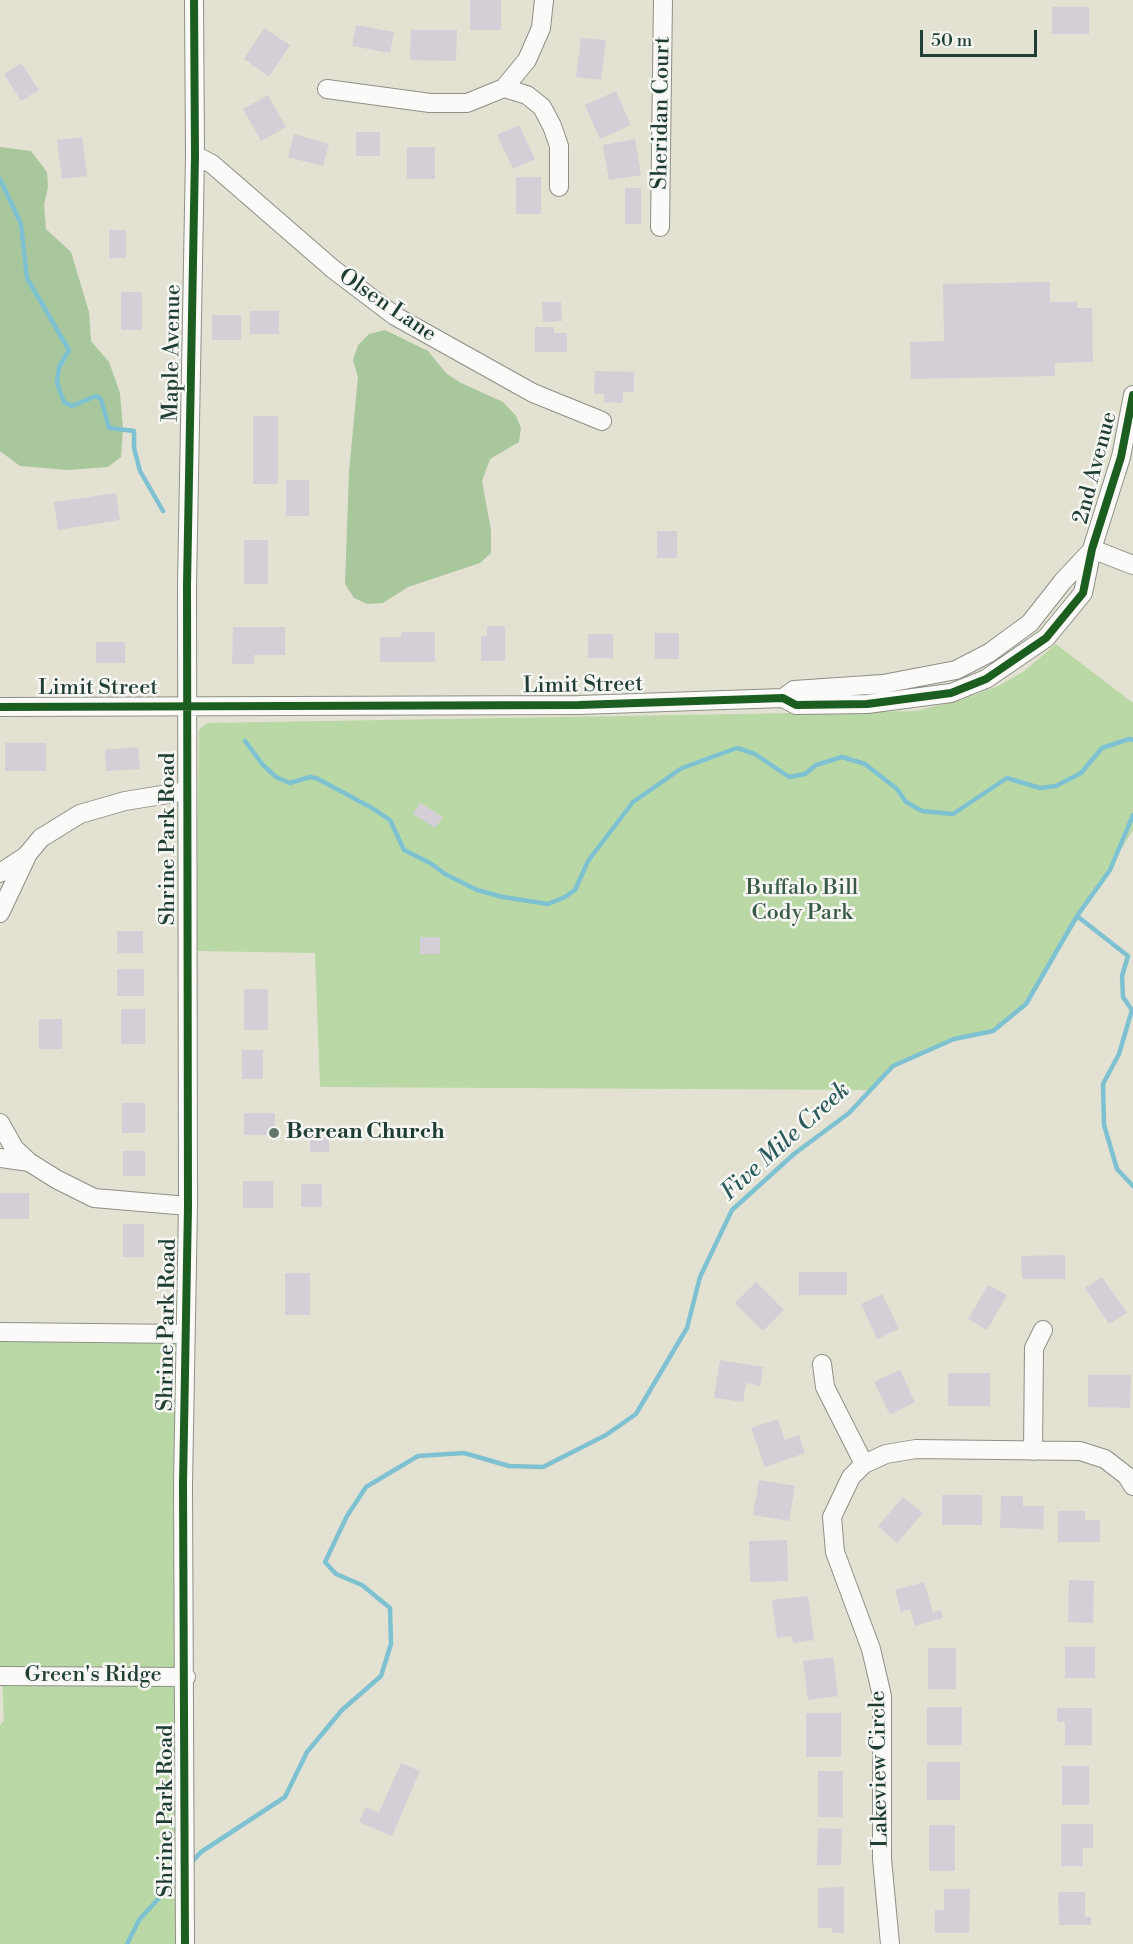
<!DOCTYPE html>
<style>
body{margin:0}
#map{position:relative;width:1133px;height:1944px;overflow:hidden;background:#e3e1d2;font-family:"Libre Bodoni",serif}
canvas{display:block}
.scale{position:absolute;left:920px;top:30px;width:117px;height:27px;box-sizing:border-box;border:3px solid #1f3d34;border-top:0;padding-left:8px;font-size:18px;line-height:21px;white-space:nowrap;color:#1f3d34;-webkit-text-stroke:4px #f6f6f2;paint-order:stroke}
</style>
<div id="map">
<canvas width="1133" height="1944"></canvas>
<div class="scale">50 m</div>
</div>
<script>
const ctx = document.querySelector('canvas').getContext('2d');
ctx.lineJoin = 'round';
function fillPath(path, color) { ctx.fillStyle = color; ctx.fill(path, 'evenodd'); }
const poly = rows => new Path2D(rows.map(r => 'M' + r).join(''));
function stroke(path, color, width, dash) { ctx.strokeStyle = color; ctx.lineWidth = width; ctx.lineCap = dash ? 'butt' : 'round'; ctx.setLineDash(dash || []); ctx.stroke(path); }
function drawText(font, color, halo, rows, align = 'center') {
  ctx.font = font + ' "Libre Bodoni",serif'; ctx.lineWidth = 5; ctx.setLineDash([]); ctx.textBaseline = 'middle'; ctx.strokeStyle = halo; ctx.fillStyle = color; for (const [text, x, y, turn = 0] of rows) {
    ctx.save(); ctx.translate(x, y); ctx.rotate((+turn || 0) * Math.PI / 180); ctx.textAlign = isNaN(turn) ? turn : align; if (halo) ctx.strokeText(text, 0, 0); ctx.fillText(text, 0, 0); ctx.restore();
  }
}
fillPath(poly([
 [1056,644,1133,703,1133,830,1026,1004,993,1031,954,1039,893,1066,871,1090,320,1087,315,953,196,951,199,730,207,723,915,711,961,700,998,686,1023,672],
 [0,1332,185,1334,185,1944,0,1944,0,1725,4,1721,2,1676,0,1675]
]), '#bad8a6');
fillPath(poly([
 [0,147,31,151,47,172,48,187,44,205,46,229,71,252,89,312,91,341,109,362,120,393,123,429,121,457,108,467,68,470,20,466,0,451],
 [385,330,428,351,446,373,461,383,503,402,516,416,521,428,519,442,490,459,482,481,491,530,491,553,480,563,408,587,383,603,367,604,354,598,345,584,349,472,358,377,353,360,358,345,369,334]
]), '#a9c79c');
stroke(poly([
 [0,179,21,224,27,278,69,350,59,367,57,383,64,402,72,406,96,396,101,399,109,428,134,431,134,448,140,471,163,511],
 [245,741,263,765,276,777,290,783,310,777,318,779,372,808,390,820,404,850,430,863,445,874,477,890,503,897,548,904,565,897,575,890,588,861,633,802,682,768,737,748,755,754,789,777,805,774,816,765,842,757,865,764,897,789,906,802,922,811,953,814,1007,778,1040,788,1056,786,1081,773,1102,748,1129,739,1133,740],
 [1077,916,1128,956,1122,976,1123,997,1132,1010,1119,1054,1103,1084,1104,1125,1117,1169,1133,1186],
 [191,1863,201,1852,285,1797,307,1752,342,1710,381,1676,391,1644,390,1608,362,1585,336,1574,325,1562,347,1516,366,1487,418,1456,464,1453,509,1466,543,1467,606,1435,636,1414,687,1328,700,1277,732,1210,794,1154,849,1113,893,1066,954,1039,993,1031,1026,1004,1077,916,1110,870,1133,815],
 [127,1944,139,1920,180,1875]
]), '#7ec2d2', 4.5);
fillPath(poly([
 [470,0,501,0,501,30,470,30],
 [1052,7,1089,7,1089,34,1052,34],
 [356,25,394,32,390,53,352,46],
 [264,28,290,45,269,77,244,59],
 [411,30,457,30,456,61,410,60],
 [581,38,606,40,601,80,576,77],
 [21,63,39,90,21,101,4,74],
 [616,91,631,125,600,139,585,105],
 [268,95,286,127,261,141,243,109],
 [519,125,535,159,513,169,497,135],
 [356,132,380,132,380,156,356,156],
 [294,134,329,144,323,166,288,157],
 [82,137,87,176,62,179,57,140],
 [635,139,641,175,609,180,603,145],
 [407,147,435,147,435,179,407,179],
 [516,177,541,177,541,214,516,214],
 [625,188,641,188,641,224,625,224],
 [109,230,126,230,126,258,109,258],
 [1050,282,1050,302,1077,302,1077,308,1092,308,1093,362,1055,363,1055,376,911,379,910,342,944,341,943,284],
 [121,292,142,292,142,330,121,330],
 [542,302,561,302,562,321,543,322],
 [250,311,279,311,279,334,250,334],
 [212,315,241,315,241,340,212,340],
 [535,327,554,327,554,333,567,333,567,352,535,352],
 [595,371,634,372,634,392,623,392,623,403,604,402,604,394,594,394],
 [253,416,278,416,278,484,253,484],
 [286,480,309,480,309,516,286,516],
 [116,493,120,520,58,530,54,502],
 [657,531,677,531,677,558,657,558],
 [244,540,268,540,268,584,244,584],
 [487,626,505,626,505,661,481,661,481,636,487,636],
 [233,627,285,627,285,655,254,655,254,664,232,664],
 [401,632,435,632,435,662,380,662,380,637,401,637],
 [655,633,679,633,679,659,655,659],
 [588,634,613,634,613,658,588,658],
 [96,642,125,642,125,663,96,663],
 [5,743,46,743,46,771,5,771],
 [138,747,140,769,106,771,105,750],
 [420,803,443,817,435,828,413,814],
 [117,931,143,931,143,953,117,953],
 [420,937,440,937,440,954,420,954],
 [117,969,144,969,144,996,117,996],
 [244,989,268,989,268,1030,244,1030],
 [121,1009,145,1009,145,1044,121,1044],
 [39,1019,62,1019,62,1049,39,1049],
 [242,1050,263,1050,263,1079,242,1079],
 [122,1103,145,1103,145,1133,122,1133],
 [244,1113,275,1113,275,1135,244,1135],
 [310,1137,329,1137,329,1152,310,1152],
 [123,1151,145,1151,145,1176,123,1176],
 [243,1181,273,1181,273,1208,243,1208],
 [301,1184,322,1184,322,1207,301,1207],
 [0,1193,29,1193,29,1219,0,1219],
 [123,1224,144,1224,144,1257,123,1257],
 [1065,1255,1065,1279,1022,1279,1021,1256],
 [799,1272,847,1272,847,1295,799,1295],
 [285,1273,310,1273,310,1315,285,1315],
 [1102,1277,1127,1313,1109,1324,1085,1288],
 [756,1282,784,1310,763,1331,735,1303],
 [988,1285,1007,1295,987,1330,968,1319],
 [882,1294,899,1329,877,1339,861,1304],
 [720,1360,763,1367,760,1386,746,1383,743,1402,714,1398],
 [900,1370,915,1402,890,1415,874,1382],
 [948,1373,990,1373,990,1406,948,1406],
 [1088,1375,1131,1375,1130,1408,1088,1407],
 [778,1419,785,1440,799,1435,805,1453,765,1467,751,1428],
 [759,1480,795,1486,789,1521,753,1515],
 [942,1495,982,1495,982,1525,942,1525],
 [1001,1496,1023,1496,1023,1506,1044,1506,1043,1529,1000,1528],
 [903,1497,923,1513,897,1543,878,1526],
 [1058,1511,1085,1511,1085,1520,1100,1520,1100,1542,1058,1542],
 [787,1540,788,1581,750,1582,749,1541],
 [1069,1580,1094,1581,1093,1623,1068,1622],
 [924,1582,933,1612,941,1610,943,1618,915,1626,910,1609,901,1612,895,1590],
 [808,1596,814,1640,793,1643,792,1636,777,1638,772,1600],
 [1065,1647,1095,1647,1095,1678,1065,1678],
 [928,1648,956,1648,956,1689,928,1689],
 [833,1657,838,1696,808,1700,803,1661],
 [927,1707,962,1707,962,1745,927,1745],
 [1057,1708,1092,1708,1092,1745,1065,1745,1065,1722,1057,1722],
 [806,1713,841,1713,841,1757,806,1757],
 [927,1762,960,1762,960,1800,927,1800],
 [401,1763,420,1771,392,1836,359,1822,366,1807,379,1813],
 [1062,1766,1089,1766,1089,1805,1062,1805],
 [818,1771,843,1771,843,1817,818,1817],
 [1061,1824,1093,1824,1093,1848,1083,1848,1083,1866,1061,1866],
 [929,1825,955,1825,955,1871,929,1871],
 [818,1828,842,1829,841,1865,817,1865],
 [844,1887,844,1933,832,1933,832,1928,818,1928,818,1888],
 [944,1889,970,1889,969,1933,935,1933,935,1910,944,1910],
 [1058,1892,1085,1892,1085,1917,1091,1917,1091,1925,1059,1925]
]), '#d4cfd6');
const minor = poly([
 [504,88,527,95,542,107,552,126,559,146,559,187],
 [327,89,430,103,467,103,504,88,527,60,541,28,544,0],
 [195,155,212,164,333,269,395,316,533,393,602,421],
 [660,227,663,0],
 [1092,549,1133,565],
 [783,698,794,690,883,684,956,670,989,653,1030,623,1063,581,1092,550],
 [0,707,579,705,783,698,796,705,867,704,951,693,986,679,1046,638,1083,593,1092,549,1121,457,1133,395],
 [0,873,26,856,41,838,80,814,125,801,187,791],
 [0,913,26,858],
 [0,1123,14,1148,29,1162,56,1179,94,1198,188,1206],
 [0,1158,29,1162],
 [0,1332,185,1334],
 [822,1364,825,1387,864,1464],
 [1033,1451,1034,1348,1043,1330],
 [0,1676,186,1677],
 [185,1944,183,1484,188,1206,187,585,195,155,194,0],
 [890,1944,882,1859,882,1696,871,1649,835,1552,832,1517,851,1477,864,1464,886,1454,916,1449,1080,1451,1105,1459,1127,1476,1133,1486]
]);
stroke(minor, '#8d9087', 20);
stroke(minor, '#fbfaf8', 18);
stroke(poly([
 [0,707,579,705,783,698,796,705,867,704,951,693,986,679,1046,638,1083,593,1092,549,1121,457,1133,395],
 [185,1944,183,1484,188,1206,187,585,195,155,194,0]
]), '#1b5e20', 8);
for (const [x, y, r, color] of [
 [274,1133,6,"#64766b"]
]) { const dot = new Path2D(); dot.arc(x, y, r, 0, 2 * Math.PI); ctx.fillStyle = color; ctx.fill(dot); stroke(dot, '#f6f6f2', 2); }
drawText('22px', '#1f3d34', '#f6f6f2', [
 ["Sheridan Court",662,113,-89],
 ["Olsen Lane",387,306,34],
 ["Maple Avenue",173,353,-89],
 ["2nd Avenue",1096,468,-75],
 ["Limit Street",583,686,-1],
 ["Limit Street",98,689],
 ["Shrine Park Road",169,839,-90],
 ["Shrine Park Road",168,1325,-89],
 ["Green's Ridge",93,1676],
 ["Lakeview Circle",880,1769,-91],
 ["Shrine Park Road",167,1811,-90]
]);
drawText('22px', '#375a44', '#f6f6f2', [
 ["Buffalo Bill",802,889],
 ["Cody Park",802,914]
]);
drawText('bold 22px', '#1f3d34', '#f6f6f2', [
 ["Berean Church",286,1133]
], 'left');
drawText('italic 24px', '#2c5b5c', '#f6f6f2', [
 ["Five Mile Creek",786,1142,-42]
]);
</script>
